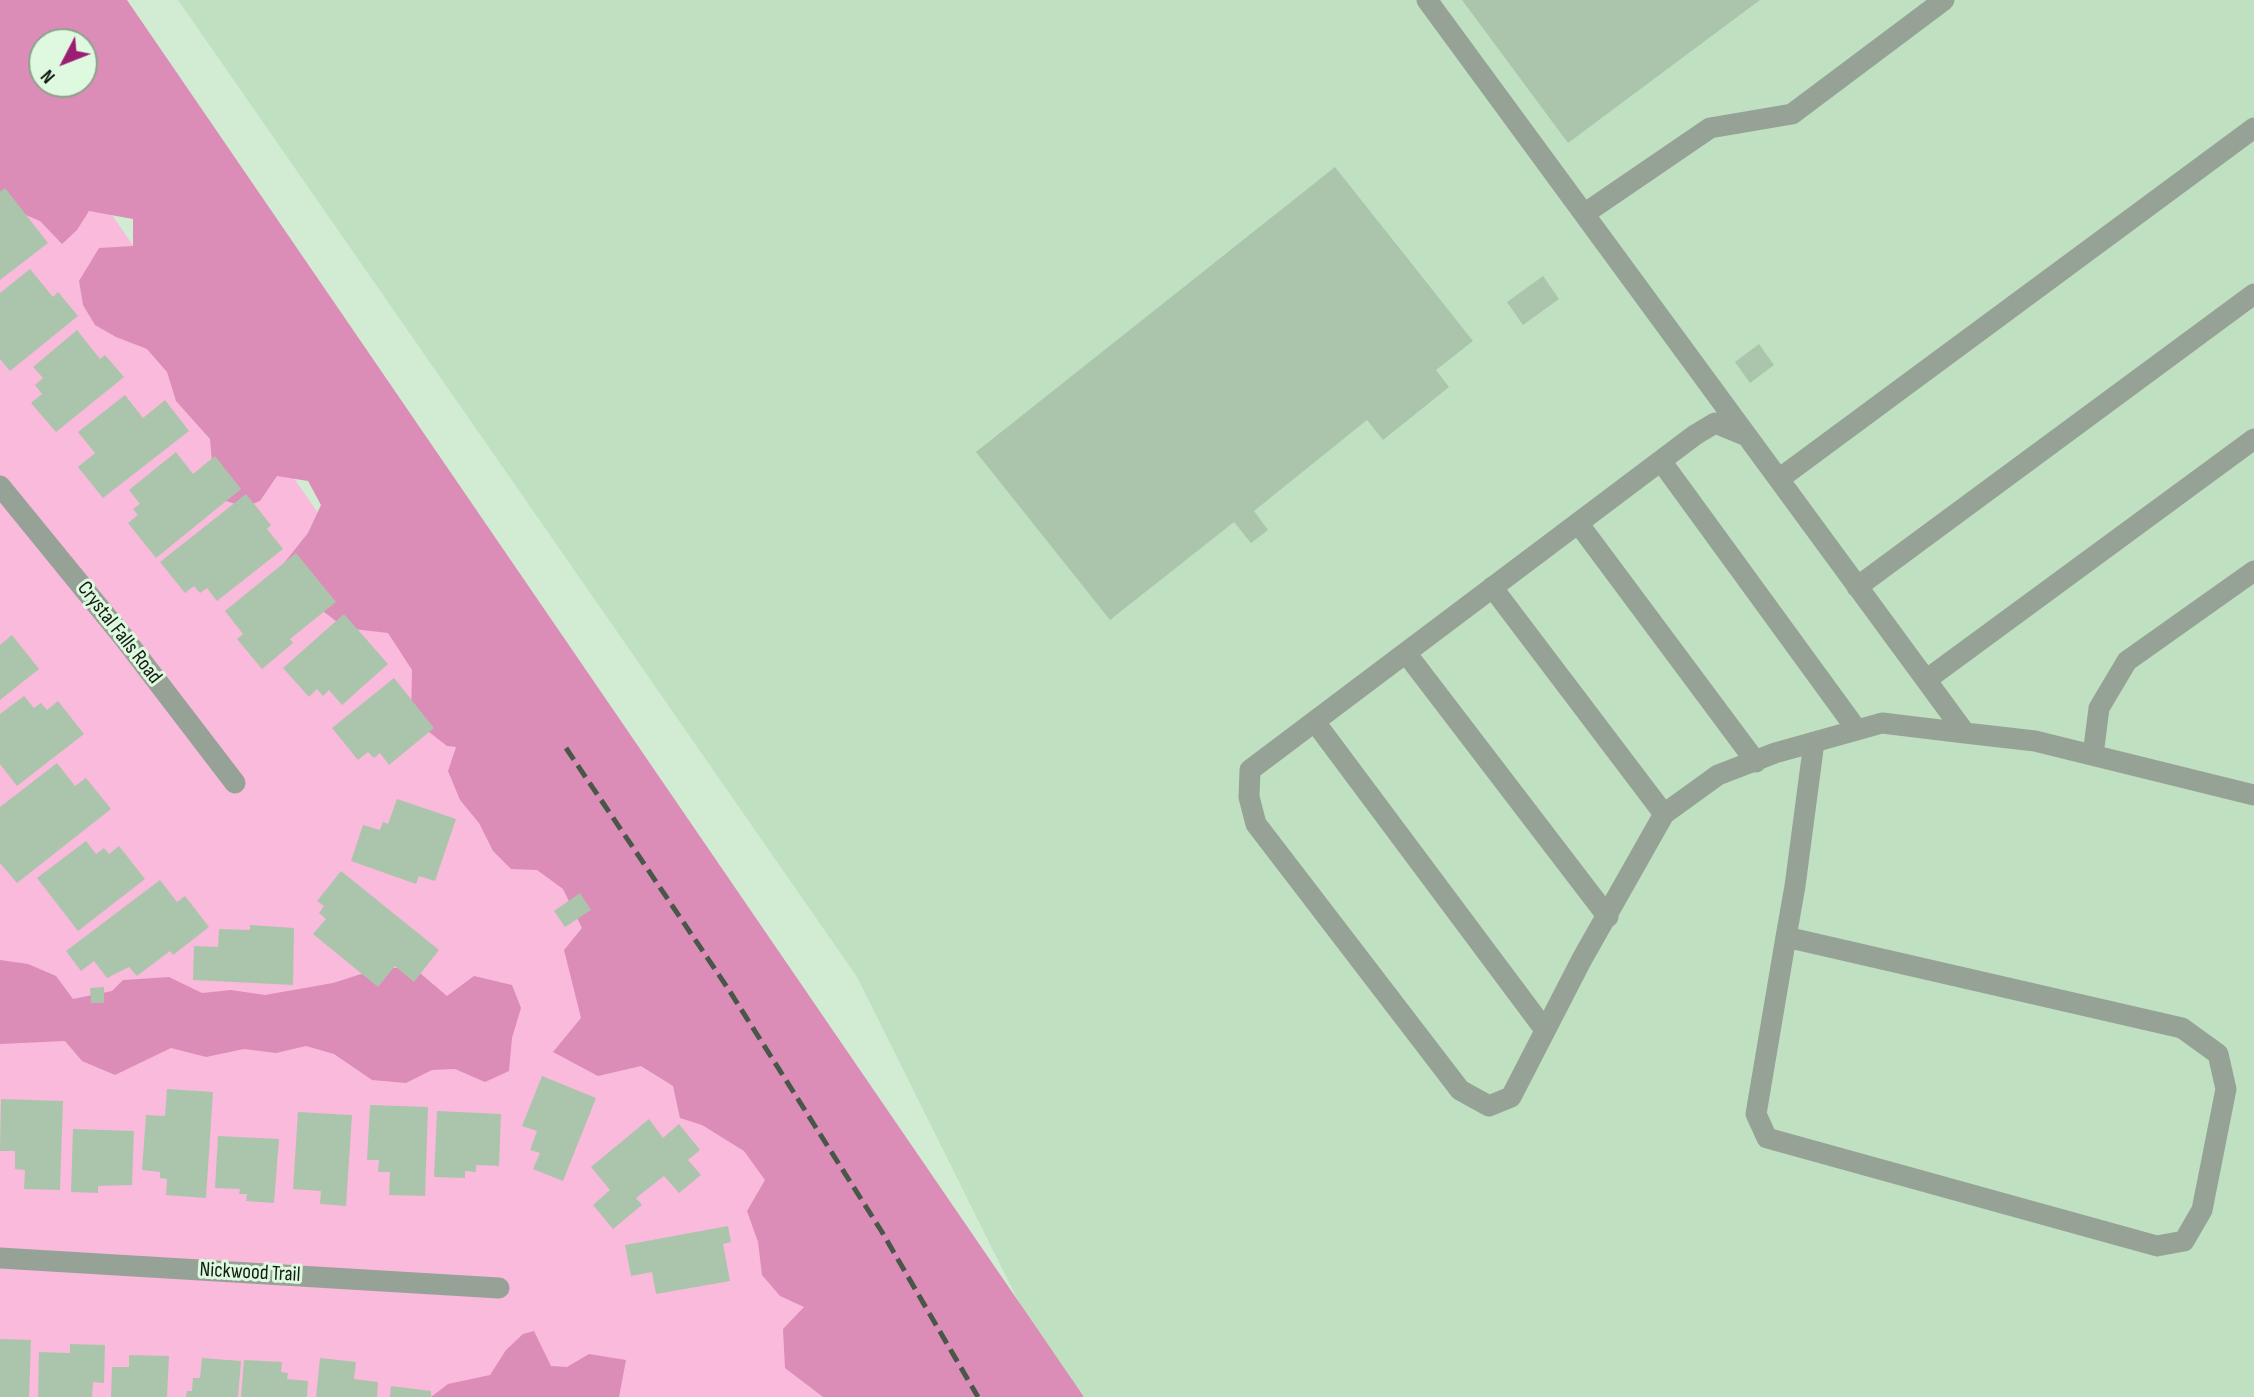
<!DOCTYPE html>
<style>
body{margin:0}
#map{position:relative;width:2254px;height:1397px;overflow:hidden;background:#d1ecd2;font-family:"Sofia Sans Condensed",sans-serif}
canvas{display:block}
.north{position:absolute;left:28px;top:28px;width:70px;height:70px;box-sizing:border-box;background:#def9df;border:2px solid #8da18d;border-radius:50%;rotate:228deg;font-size:19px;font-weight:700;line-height:28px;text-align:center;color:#131d13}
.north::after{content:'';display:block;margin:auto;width:24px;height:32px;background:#9d1d72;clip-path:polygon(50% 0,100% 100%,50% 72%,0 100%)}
</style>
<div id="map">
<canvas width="2254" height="1397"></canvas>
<div class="north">N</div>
</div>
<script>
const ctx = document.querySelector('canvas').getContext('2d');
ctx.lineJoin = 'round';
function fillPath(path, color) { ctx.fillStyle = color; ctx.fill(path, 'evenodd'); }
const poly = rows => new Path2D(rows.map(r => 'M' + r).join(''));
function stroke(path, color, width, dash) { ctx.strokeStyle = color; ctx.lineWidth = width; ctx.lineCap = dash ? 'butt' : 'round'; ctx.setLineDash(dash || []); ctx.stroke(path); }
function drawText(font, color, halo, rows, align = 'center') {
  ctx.font = font + ' "Sofia Sans Condensed",sans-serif'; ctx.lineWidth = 6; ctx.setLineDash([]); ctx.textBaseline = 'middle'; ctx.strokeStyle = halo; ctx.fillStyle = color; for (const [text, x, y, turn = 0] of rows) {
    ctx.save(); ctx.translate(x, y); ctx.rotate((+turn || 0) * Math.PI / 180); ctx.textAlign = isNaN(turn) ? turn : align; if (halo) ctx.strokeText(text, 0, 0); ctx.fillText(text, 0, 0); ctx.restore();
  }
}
fillPath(poly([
 [178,0,2254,0,2254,1397,1066,1397,857,977]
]), '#c0e1c1');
fillPath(poly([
 [0,53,761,1154,865,1397,0,1397]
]), '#fabadc');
fillPath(poly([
 [0,0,127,0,1084,1397,823,1397,785,1368,783,1329,804,1307,780,1296,762,1275,758,1242,747,1211,765,1180,744,1151,702,1125,680,1118,673,1086,641,1066,598,1076,553,1052,581,1018,564,950,582,928,563,889,537,870,511,869,493,851,479,823,460,800,448,771,456,747,447,746,411,718,412,670,388,633,345,628,319,608,284,563,308,533,321,505,308,481,277,476,260,501,245,507,226,501,213,473,210,439,176,401,167,372,147,349,116,337,95,325,83,305,79,281,99,248,133,246,133,219,89,211,77,230,62,244,40,221,0,204],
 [42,42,84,42,84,84,42,84],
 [0,960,28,964,56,976,73,999,112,991,123,980,169,977,202,993,231,990,265,995,333,983,380,968,414,968,447,996,474,976,512,985,521,1008,512,1038,509,1071,485,1082,455,1069,432,1070,406,1083,372,1080,334,1054,306,1046,276,1053,244,1049,206,1057,171,1048,115,1075,82,1061,65,1041,0,1044],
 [534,1331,551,1366,567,1367,589,1354,626,1360,619,1397,431,1397,448,1384,490,1375,506,1350,523,1334]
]), '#db8db8');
fillPath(poly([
 [1462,0,1760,0,1568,143],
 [1335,167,1473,341,1436,370,1449,387,1383,440,1367,420,1254,511,1268,530,1251,543,1234,522,1110,620,976,452],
 [5,188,48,243,0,280,0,192],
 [30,269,53,297,58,292,78,316,10,371,0,359,0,293],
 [1543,276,1559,299,1523,325,1507,302],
 [77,330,100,359,105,355,124,377,56,432,31,403,42,394,35,385,43,378,33,367],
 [1759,344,1774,365,1750,383,1735,362],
 [125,395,143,418,165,400,189,431,103,498,78,467,95,453,78,432],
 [176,452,193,474,215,456,241,489,156,558,128,523,138,515,133,509,140,504,129,490],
 [246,494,271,525,267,529,283,549,217,601,207,588,200,593,194,586,185,593,160,562],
 [296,553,336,602,290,639,293,643,262,669,237,639,243,634,225,611],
 [344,614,388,664,342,705,329,690,323,696,317,689,309,697,283,668],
 [12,635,39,669,0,700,0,645],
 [394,678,434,728,389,765,380,753,374,758,368,752,358,760,332,728],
 [24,696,34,708,41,703,47,710,58,701,84,734,17,786,0,764,0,714],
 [57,763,75,786,86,778,111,809,17,883,0,863,0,807],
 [397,799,456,819,435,881,419,876,416,884,351,861,363,825,380,830,383,822,388,824],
 [86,841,96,854,104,848,109,854,119,846,145,879,78,931,37,878],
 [341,871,439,950,414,982,395,966,378,987,313,934,326,919,319,913,324,906,317,901],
 [160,880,177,902,185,896,209,927,173,955,170,951,137,976,129,967,107,978,94,961,81,971,66,951],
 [580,893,591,910,565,927,554,911],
 [250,925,294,928,293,985,193,980,194,946,218,947,219,929,250,930],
 [104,987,104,1003,91,1003,90,988],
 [542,1076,596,1098,563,1181,533,1169,540,1153,530,1150,537,1131,522,1126],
 [167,1089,213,1092,206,1198,166,1195,167,1179,160,1178,160,1172,142,1170,146,1115,165,1116],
 [1,1099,63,1101,60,1190,24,1189,25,1170,15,1169,15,1151,0,1151],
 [370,1105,428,1107,425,1196,389,1195,390,1172,378,1172,379,1160,367,1160],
 [437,1111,501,1114,499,1166,476,1165,476,1172,465,1171,465,1178,434,1177],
 [298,1112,352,1115,346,1206,320,1204,321,1191,293,1189],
 [649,1119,663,1138,679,1124,700,1150,688,1160,701,1175,679,1193,664,1176,636,1198,642,1205,613,1229,593,1205,610,1190,591,1167],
 [73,1129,134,1131,132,1185,98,1186,98,1193,71,1192],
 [218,1136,279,1139,274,1203,246,1201,247,1194,239,1194,240,1189,215,1188],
 [728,1226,731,1242,723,1244,730,1281,656,1294,652,1272,631,1276,625,1245],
 [0,1339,31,1340,29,1397,0,1397],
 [70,1344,105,1345,104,1383,93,1382,92,1397,38,1397,39,1352,70,1353],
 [129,1355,169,1356,167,1397,111,1397,112,1367,129,1367],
 [202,1358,241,1361,238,1397,186,1397,187,1391,192,1391,193,1378,200,1378],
 [320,1358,356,1362,354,1379,378,1382,377,1397,316,1397],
 [244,1360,282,1362,281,1372,288,1373,287,1379,308,1381,307,1397,241,1397],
 [391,1386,431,1391,431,1397,390,1397]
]), '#abc5ac');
stroke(poly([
 [1427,0,1747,436],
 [1584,214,1710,128,1792,114,1944,0],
 [1661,461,1857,730],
 [1779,479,2254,128],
 [1578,523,1756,762],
 [1492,587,1664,814],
 [1857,587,2254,294],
 [1406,653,1608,917],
 [1926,680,2254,439],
 [1315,722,1545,1030],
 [1965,733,1747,436,1715,423,1695,435,1250,770,1249,797,1256,824,1460,1090,1489,1106,1511,1097,1582,959,1664,814,1718,775,1775,753,1882,723,1965,733,2035,741,2254,795],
 [2093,755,2099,708,2127,661,2254,571],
 [1786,937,2182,1028,2218,1054,2226,1089,2202,1210,2184,1241,2157,1246,1767,1138,1756,1114,1786,937,1795,886,1814,742]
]), '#97a297', 21);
stroke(poly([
 [0,486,124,638,235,783],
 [0,1258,499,1288]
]), '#97a297', 21);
stroke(poly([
 [566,748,727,987,882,1232,978,1397]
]), '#485748', 5, [14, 7]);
drawText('21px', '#131d13', '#def9df', [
 ["Crystal Falls Road",119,633,52],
 ["Nickwood Trail",250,1273,3]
]);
</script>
